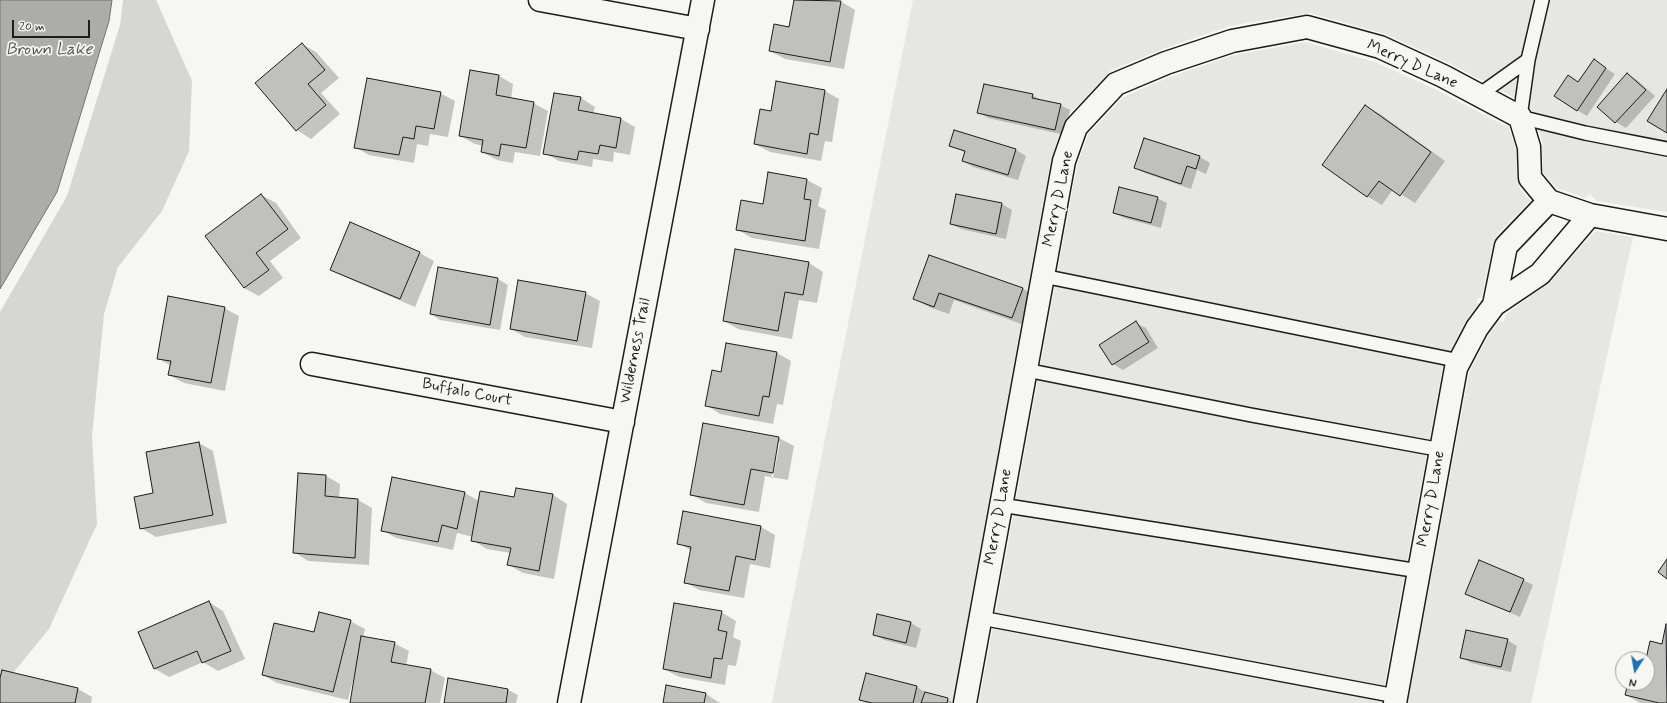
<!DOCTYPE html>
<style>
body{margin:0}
#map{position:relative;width:1667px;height:703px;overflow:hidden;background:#f6f6f2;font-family:Mynerve,sans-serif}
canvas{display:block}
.north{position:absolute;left:1615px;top:651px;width:40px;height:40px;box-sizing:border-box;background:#f6f6f2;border:1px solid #9f9f9c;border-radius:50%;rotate:191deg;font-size:11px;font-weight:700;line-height:16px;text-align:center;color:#1c1c1c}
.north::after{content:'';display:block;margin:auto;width:14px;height:18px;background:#1f6fb2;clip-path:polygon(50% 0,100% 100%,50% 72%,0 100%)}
.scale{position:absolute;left:12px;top:20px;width:78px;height:18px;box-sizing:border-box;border:2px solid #1c1c1c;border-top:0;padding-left:5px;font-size:12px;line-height:14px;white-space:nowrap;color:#1c1c1c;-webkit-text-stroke:3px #f6f6f2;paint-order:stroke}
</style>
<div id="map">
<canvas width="1667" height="703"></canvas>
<div class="north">N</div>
<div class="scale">20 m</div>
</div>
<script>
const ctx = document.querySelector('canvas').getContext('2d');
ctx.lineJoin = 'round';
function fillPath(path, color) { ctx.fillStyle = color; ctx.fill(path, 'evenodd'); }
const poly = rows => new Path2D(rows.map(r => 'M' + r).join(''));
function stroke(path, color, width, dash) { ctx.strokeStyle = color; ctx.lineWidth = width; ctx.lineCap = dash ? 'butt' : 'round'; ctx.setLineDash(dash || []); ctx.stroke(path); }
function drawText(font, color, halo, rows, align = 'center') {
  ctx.font = font + ' Mynerve,sans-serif'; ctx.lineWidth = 3.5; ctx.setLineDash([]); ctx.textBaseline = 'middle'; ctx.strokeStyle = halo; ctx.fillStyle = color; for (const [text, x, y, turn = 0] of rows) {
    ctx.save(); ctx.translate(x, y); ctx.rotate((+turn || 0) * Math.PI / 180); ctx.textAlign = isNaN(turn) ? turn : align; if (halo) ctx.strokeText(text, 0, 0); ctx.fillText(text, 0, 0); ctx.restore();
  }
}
fillPath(poly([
 [913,0,1667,0,1667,212,1597,201,1590,194,1586,198,1557,188,1543,172,1542,141,1533,112,1526,104,1449,63,1385,34,1310,13,1229,26,1163,49,1112,70,1067,116,1064,122,1051,159,952,703,772,703],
 [1305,42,1375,62,1437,90,1509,128,1516,150,1517,180,1520,189,1530,201,1497,235,1493,244,1482,296,1476,300,1478,304,1466,321,1443,365,1381,703,979,703,1077,165,1088,135,1123,97,1170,77,1234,55],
 [1595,231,1633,237,1531,703,1408,703,1469,373,1488,336,1499,321,1504,322,1506,314,1549,283]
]), '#e6e6e2');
fillPath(poly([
 [123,0,156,0,192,81,189,151,162,211,118,267,104,314,92,436,97,524,49,629,0,689,0,312,67,196,120,25]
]), '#d6d6d2');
const water = poly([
 [0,0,112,0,109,21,57,192,0,289,0,0]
]);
fillPath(water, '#acaca9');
stroke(water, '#727271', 1);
fillPath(poly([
 [795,0,832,0,840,1,855,10,844,69,785,59,770,51,790,28],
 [302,44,316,52,339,78,321,93,340,114,311,139,297,130],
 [1594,61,1615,74,1587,116,1577,110,1568,76,1579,83],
 [471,71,499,76,513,84,511,99,533,103,548,111,540,156,515,152,513,163,497,160,482,152,483,146,475,144,460,136],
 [1627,74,1637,80,1655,96,1626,128,1616,122,1598,107],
 [825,91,839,99,832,142,825,141,821,161,770,152,755,144,771,112],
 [440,93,455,101,448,137,430,134,428,146,417,144,414,163,369,155,355,147],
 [1033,95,1042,101,1060,105,1070,110,1065,135,988,118,978,112],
 [581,98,595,107,593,114,621,119,635,127,630,155,614,152,613,162,593,159,592,167,559,161,544,153],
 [1366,106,1380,114,1445,161,1415,203,1393,189,1382,205,1367,196],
 [955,131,1016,150,1026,156,1018,180,973,167,963,161,966,153,950,145],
 [1144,139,1200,157,1210,163,1206,174,1197,170,1191,189,1145,173,1135,168],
 [769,173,807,180,822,188,818,206,826,210,819,249,752,238,738,230,764,205],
 [261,195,276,203,301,238,270,261,283,278,259,296,244,288],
 [957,195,1002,204,1012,210,1006,239,961,229,951,224],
 [1157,198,1167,203,1161,228,1124,218,1114,213],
 [350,223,420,253,434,261,415,307,345,277,331,269],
 [929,256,1023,289,1037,297,1027,326,954,300,949,314,929,307,914,299],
 [809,263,823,272,817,303,799,300,792,339,738,329,724,321],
 [439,268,498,279,508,285,500,330,440,320,431,314],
 [585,293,600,301,592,348,525,337,511,329],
 [224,308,239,316,225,391,184,383,169,375,171,366,158,358],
 [1136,323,1146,328,1158,348,1123,370,1113,364,1101,345],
 [727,344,777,353,791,361,783,405,777,404,773,424,720,414,706,405,721,373],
 [704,424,779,438,794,446,788,480,765,476,759,512,706,503,691,494],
 [778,442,780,442,773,478,771,478],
 [199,443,213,451,227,523,156,537,141,528,155,494],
 [326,476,340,484,339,499,358,500,372,508,369,565,308,561,294,552],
 [393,478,465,493,479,501,553,495,567,504,554,579,523,573,509,565,511,553,487,549,472,540,473,537,457,533,453,550,396,538,382,530],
 [684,512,761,527,775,535,770,568,750,564,744,598,699,590,685,582,691,551,679,543],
 [1523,580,1533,585,1520,617,1467,593],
 [209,602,223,611,245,659,218,671,203,662,169,677,155,669,139,633],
 [721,612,736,621,733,637,741,641,736,666,728,665,725,685,679,677,664,669],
 [878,615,911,623,921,629,916,648,884,640,874,634],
 [350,621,365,629,363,638,394,643,409,651,406,666,430,670,445,678,440,703,351,703,356,672,355,672,348,700,277,683,263,675,315,633],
 [1667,627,1667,703,1640,703,1626,695,1629,683,1647,683,1663,645],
 [1507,640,1517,646,1511,672,1471,663,1461,657],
 [2,672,78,689,92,697,91,703,0,703,0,682],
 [449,679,508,690,518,695,516,703,445,703],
 [917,687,926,693,948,699,953,703,866,703,860,699],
 [706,694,720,703,664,703]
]), '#0003');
const building = poly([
 [794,0,841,1,830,62,769,51,774,24,789,27,794,0],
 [302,43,325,70,308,84,326,105,296,131,255,83,302,43],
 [1594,59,1606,68,1577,111,1554,96,1568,75,1578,82,1594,59],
 [470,70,499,75,496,95,534,102,526,148,501,144,499,156,481,152,483,140,459,136,470,70],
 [1627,73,1646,90,1615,123,1597,107,1627,73],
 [367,78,441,92,434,129,416,126,414,139,403,137,399,155,354,148,367,78],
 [776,81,825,90,818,135,810,133,807,154,754,144,760,109,771,111,776,81],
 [984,84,1033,94,1032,98,1061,104,1055,130,977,113,984,84],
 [1667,89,1667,133,1647,121,1667,89],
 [554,93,581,97,578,110,621,118,616,148,600,145,598,154,579,151,577,160,543,154,554,93],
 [1365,105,1431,152,1400,196,1379,181,1367,197,1322,165,1365,105],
 [954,130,1016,149,1008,175,962,161,965,151,949,146,954,130],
 [1144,138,1200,156,1196,169,1187,166,1181,184,1134,168,1144,138],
 [768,172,807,179,804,199,811,200,805,241,736,230,741,200,763,204,768,172],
 [1119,187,1158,197,1151,223,1113,213,1119,187],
 [261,194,288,229,256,253,269,270,244,288,205,236,261,194],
 [956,194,1002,203,996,234,950,224,956,194],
 [350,222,420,252,400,299,330,270,350,222],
 [735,249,809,262,803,295,785,292,778,331,723,321,735,249],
 [929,255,1023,288,1012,318,939,293,934,307,913,299,929,255],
 [438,267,498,278,490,325,430,314,438,267],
 [518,280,586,292,577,341,510,329,518,280],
 [168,296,225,307,211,383,168,375,171,361,157,359,168,296],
 [1136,321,1149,342,1112,365,1099,345,1136,321],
 [726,343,777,352,769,397,763,396,759,416,705,406,712,370,721,372,726,343],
 [703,423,779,437,773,473,751,469,744,505,690,495,703,423],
 [199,442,213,515,140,529,134,497,153,493,146,452,199,442],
 [298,473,326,475,325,496,358,499,355,558,293,553,298,473],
 [392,477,465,492,457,529,442,525,438,542,381,531,392,477],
 [516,488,553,494,539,571,507,565,511,548,471,541,480,491,514,497,516,488],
 [683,511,761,526,755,560,736,556,729,591,684,583,691,547,677,544,683,511],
 [1667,559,1667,579,1658,572,1667,559],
 [1479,560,1524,579,1510,612,1465,594,1479,560],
 [209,601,231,651,202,663,197,651,154,669,138,632,209,601],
 [674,603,722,611,718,630,727,632,722,659,714,658,711,678,663,669,674,603],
 [319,612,351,620,333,692,262,675,274,623,314,632,319,612],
 [877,614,911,622,906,643,873,635,877,614],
 [1666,624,1667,703,1659,703,1625,695,1628,683,1647,683,1646,659,1650,641,1662,644,1666,624],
 [1466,630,1508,639,1501,667,1460,658,1466,630],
 [361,636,395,642,391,662,431,669,425,703,350,703,361,636],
 [2,670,78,688,75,703,0,703,0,678,2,670],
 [866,673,917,686,913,703,872,703,859,700,866,673],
 [448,678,508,689,506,703,444,703,448,678],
 [666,685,706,693,704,703,663,703,666,685],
 [925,692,948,698,947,703,921,703,925,692]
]);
fillPath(building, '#c0c0bd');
stroke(building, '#1c1c1c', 1);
const lane = poly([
 [1528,60,1542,0],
 [1479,95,1528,60,1520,117,1585,133,1667,149],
 [1043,276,1460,361],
 [1026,370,1251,415,1442,450],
 [1001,505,1419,571],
 [981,618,1396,696]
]);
const street = poly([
 [540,0,698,29],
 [1494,305,1506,246,1549,201],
 [312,364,623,422],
 [569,703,703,0],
 [965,703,1064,161,1076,127,1116,84,1166,63,1232,41,1307,27,1380,47,1443,76,1520,117,1529,147,1530,178,1549,201,1590,215,1667,229],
 [1395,703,1456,368,1477,328,1494,305,1540,274,1590,215]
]);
stroke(lane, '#1c1c1c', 16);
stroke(street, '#1c1c1c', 25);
stroke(lane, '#f6f6f2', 13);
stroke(street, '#f6f6f2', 22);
drawText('16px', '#1c1c1c', '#f6f6f2', [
 ["Merry D Lane",1412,65,24],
 ["Merry D Lane",1059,199,-78],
 ["Wilderness Trail",636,351,-79],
 ["Buffalo Court",467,393,11],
 ["Merry D Lane",1432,499,-80],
 ["Merry D Lane",999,517,-80]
]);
drawText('italic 17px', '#565654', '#f6f6f2', [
 ["Brown Lake",49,50]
]);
</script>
